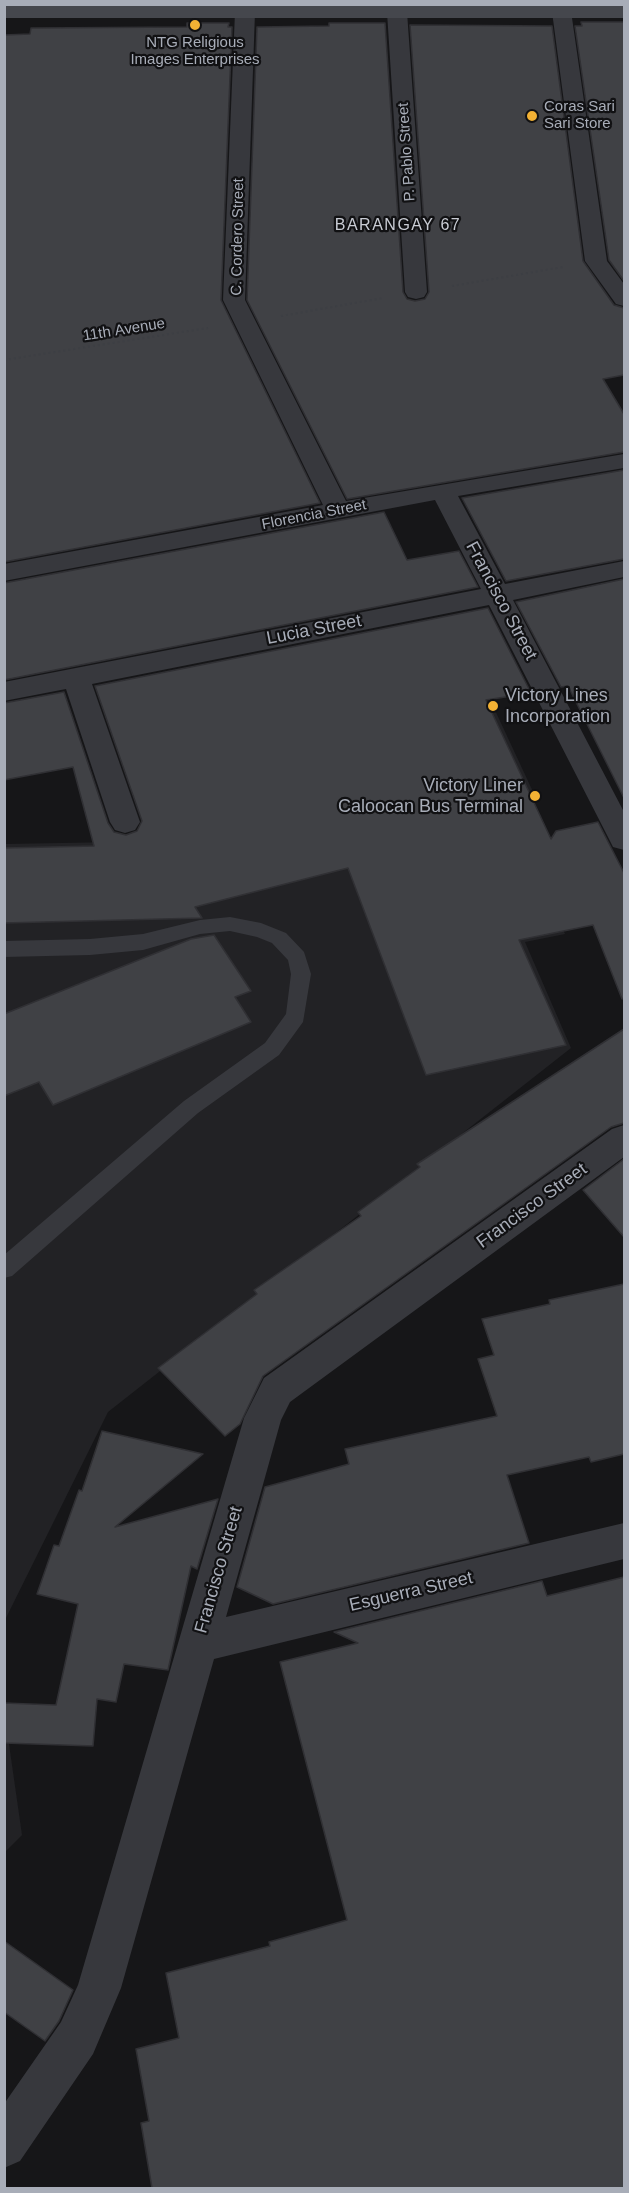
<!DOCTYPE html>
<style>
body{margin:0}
#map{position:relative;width:629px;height:2193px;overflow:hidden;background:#161618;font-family:Arial,sans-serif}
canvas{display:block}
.frame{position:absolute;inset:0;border:6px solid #a8adb8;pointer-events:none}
</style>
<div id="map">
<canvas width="629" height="2193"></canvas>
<div class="frame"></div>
</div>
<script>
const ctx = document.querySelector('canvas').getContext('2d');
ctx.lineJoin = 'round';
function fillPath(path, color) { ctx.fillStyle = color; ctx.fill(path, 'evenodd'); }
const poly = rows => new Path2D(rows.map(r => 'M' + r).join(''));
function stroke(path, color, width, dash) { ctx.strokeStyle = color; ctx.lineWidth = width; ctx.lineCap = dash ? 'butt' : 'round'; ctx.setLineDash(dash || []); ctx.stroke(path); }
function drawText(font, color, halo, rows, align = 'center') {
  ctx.font = font + ' Arial,sans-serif'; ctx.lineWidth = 4.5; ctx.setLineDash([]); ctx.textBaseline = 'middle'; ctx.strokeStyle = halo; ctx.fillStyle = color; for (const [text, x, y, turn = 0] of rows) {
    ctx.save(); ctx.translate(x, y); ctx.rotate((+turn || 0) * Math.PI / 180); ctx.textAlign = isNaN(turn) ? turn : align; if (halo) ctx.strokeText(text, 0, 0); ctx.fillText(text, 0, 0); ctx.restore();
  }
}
fillPath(poly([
 [493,706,535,796,505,802,565,934,525,942,571,1048,108,1412,5,1620,5,844,117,842,437,716],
 [4,1709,22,1835,5,1852,4,1852]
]), '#222225');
const building = poly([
 [581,22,624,22,624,281,609,260,575,26,582,26,581,22],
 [187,23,229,23,228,27,232,27,221,300,320,503,4,562,4,35,30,34,31,28,187,27,187,23],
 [329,23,385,23,403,292,407,299,415,301,425,299,429,292,410,25,552,26,583,261,614,305,624,308,624,375,603,379,624,414,624,452,347,499,247,300,257,27,329,26,329,23],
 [624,470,624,559,506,581,462,498,624,470],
 [384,512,407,560,459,551,478,587,4,680,4,583,384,512],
 [624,579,624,798,568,686,561,687,516,602,624,579],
 [488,608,531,693,486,700,551,839,556,831,598,822,624,873,624,998,622,999,593,925,519,940,566,1045,426,1075,348,868,195,907,202,918,4,923,4,848,94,846,73,767,4,780,4,703,64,692,108,823,114,832,126,835,137,831,142,821,95,686,488,608],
 [214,935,251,991,235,997,251,1022,53,1105,39,1082,4,1096,4,1014,191,939,214,935],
 [624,1029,624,1123,611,1127,263,1376,240,1424,225,1436,158,1368,257,1294,254,1290,361,1216,358,1212,420,1167,417,1164,624,1029],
 [624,1159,624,1237,583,1190,624,1159],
 [624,1284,624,1454,591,1462,589,1457,507,1475,529,1543,273,1604,237,1587,265,1487,349,1464,345,1449,497,1416,478,1359,494,1355,482,1319,550,1304,549,1300,624,1284],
 [102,1431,203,1454,115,1527,218,1499,197,1569,191,1566,168,1670,124,1664,116,1702,97,1699,93,1746,4,1743,4,1703,56,1705,78,1604,37,1594,54,1545,59,1546,79,1490,82,1491,102,1431],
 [624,1577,624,2188,152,2188,141,2123,149,2121,136,2049,179,2038,166,1973,270,1946,269,1942,347,1920,280,1662,358,1643,334,1632,542,1581,547,1596,624,1577],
 [4,1941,73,1990,59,2021,45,2041,4,2012,4,1941]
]);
fillPath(building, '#404145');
stroke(building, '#303034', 1.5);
stroke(poly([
 [452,286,563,267],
 [281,316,383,298],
 [4,360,208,328]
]), '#3d3f44', 2, [2, 3]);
fillPath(poly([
 [230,917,261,923,286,933,304,952,311,974,303,1022,279,1055,198,1113,12,1276,4,1278,4,1255,184,1101,265,1043,286,1014,291,974,288,960,272,943,257,937,230,931,200,934,143,950,90,955,4,957,4,941,90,939,143,934,200,920,230,917]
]), '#37383d');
fillPath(poly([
 [551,4,570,4,607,261,624,284,624,306,616,304,585,261,551,4],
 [245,6,255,12,245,300,346,501,624,454,624,468,458,496,505,584,624,561,624,577,513,600,624,812,624,850,613,847,609,839,489,605,92,684,140,822,135,830,125,833,115,830,110,822,66,689,4,701,4,682,481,589,435,500,4,581,4,564,323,505,223,300,235,12,245,6],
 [397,6,407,12,427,292,424,297,416,299,408,297,405,292,387,12,397,6],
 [624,1125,624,1157,290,1402,281,1420,226,1617,624,1523,624,1559,214,1659,121,1988,93,2054,20,2161,4,2168,4,2104,61,2022,78,1985,244,1418,264,1378,612,1129,624,1125]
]), '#37383d');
fillPath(poly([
 [4,6,624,6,624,18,4,18,4,6]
]), '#45474d');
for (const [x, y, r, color] of [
 [195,25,6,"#f2b134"],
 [532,116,6,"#f2b134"],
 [493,706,6,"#f2b134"],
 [535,796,6,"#f2b134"]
]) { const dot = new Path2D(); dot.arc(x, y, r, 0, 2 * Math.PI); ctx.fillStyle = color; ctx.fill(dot); stroke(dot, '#111113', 2); }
drawText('15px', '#a8adb8', '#111113', [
 ["NTG Religious",195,43],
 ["Images Enterprises",195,60],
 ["Coras Sari",544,107,"left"],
 ["Sari Store",544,124,"left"]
]);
drawText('15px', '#a8adb8', '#111113', [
 ["P. Pablo Street",407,152,-94],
 ["C. Cordero Street",238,237,-89],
 ["11th Avenue",124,330,-9],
 ["Florencia Street",314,515,-11]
]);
ctx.letterSpacing = '1.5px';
drawText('16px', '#c9ccd4', '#111113', [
 ["BARANGAY 67",398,226]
]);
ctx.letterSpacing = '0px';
drawText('18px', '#a8adb8', '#111113', [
 ["Francisco Street",501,601,62],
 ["Lucia Street",314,630,-11],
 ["Francisco Street",532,1206,-36],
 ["Francisco Street",219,1570,-74],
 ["Esguerra Street",411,1592,-13]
]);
drawText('18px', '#a8adb8', '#111113', [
 ["Victory Lines",505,696],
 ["Incorporation",505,717],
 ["Victory Liner",523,786,"right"],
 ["Caloocan Bus Terminal",523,807,"right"]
], 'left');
</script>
